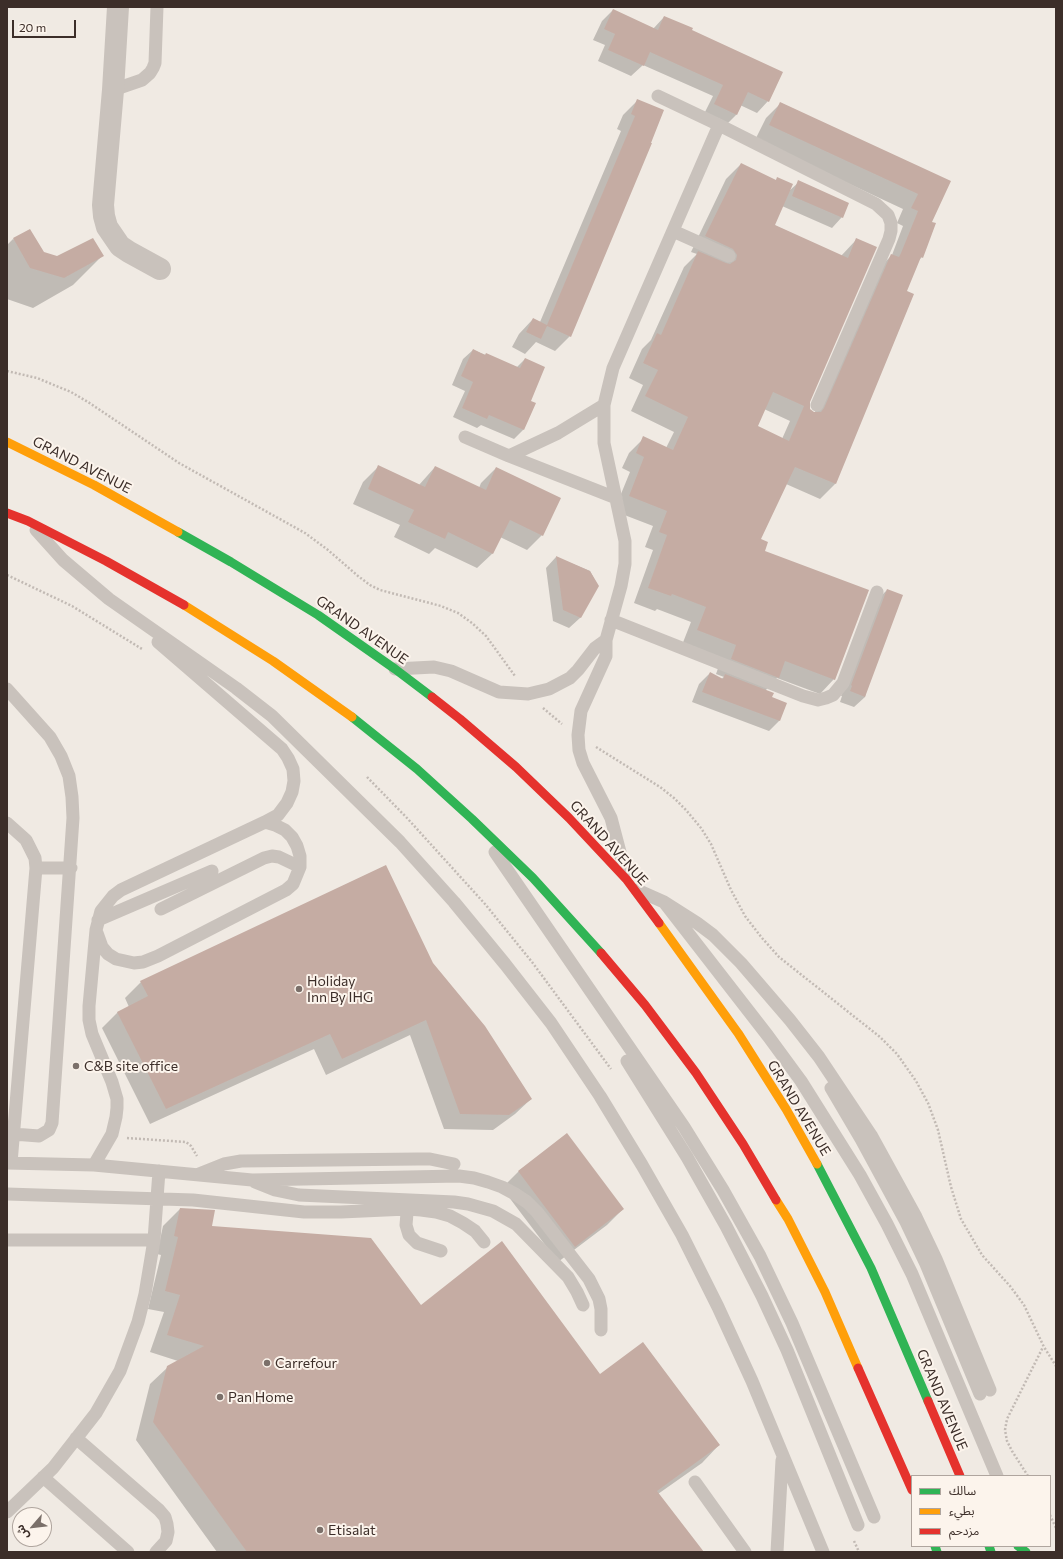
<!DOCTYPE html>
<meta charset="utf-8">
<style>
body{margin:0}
#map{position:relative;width:1063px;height:1559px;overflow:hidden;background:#f0eae3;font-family:Commissioner,"Noto Sans Arabic",sans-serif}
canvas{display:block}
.frame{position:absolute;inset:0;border:8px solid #3c2e29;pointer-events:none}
.legend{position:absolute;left:911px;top:1475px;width:140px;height:72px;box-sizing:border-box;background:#fcf4ec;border:1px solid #afa59e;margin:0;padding:5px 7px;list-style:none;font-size:12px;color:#3c2e29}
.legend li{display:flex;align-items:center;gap:8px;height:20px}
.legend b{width:20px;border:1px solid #afa59e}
.north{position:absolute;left:12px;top:1507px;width:40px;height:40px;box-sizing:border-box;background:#fcf4ec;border:1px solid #afa59e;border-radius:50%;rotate:242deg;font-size:11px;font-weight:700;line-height:16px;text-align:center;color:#3c2e29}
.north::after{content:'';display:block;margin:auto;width:14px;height:18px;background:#7b706a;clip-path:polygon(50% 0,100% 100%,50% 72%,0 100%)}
.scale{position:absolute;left:12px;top:20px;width:64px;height:18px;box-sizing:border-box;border:2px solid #3c2e29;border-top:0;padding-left:5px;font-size:12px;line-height:14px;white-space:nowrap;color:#3c2e29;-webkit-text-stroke:3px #fcf4ec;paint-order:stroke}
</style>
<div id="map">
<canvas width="1063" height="1559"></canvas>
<div class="frame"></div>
<ul class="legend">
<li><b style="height:5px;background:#30b455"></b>سالك</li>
<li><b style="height:5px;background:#ff9f0a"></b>بطيء</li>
<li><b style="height:5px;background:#e5322d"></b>مزدحم</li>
</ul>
<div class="north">ش</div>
<div class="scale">20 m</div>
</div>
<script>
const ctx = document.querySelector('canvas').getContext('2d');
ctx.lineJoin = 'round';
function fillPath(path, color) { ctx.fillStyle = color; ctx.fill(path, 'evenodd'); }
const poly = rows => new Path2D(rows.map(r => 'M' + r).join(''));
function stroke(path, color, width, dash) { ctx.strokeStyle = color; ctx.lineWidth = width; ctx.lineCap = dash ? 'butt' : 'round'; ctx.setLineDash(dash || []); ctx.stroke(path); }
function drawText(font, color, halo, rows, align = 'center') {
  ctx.font = font + ' Commissioner,sans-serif'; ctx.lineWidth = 4; ctx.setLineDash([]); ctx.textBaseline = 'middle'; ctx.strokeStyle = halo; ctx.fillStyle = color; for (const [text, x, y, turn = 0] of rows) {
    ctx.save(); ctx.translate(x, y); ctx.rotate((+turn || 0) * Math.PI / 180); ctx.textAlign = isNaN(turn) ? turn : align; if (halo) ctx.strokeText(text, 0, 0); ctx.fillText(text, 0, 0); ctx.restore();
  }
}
fillPath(poly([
 [613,10,653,29,664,17,691,30,768,101,757,113,740,105,736,115,725,126,703,116,713,96,643,65,631,76,598,61,605,45,593,40,602,21],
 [638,100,663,111,570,336,555,351,536,342,525,354,512,347,519,334,533,319,540,322,621,131,617,129,623,115],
 [781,103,949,182,930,222,922,257,918,261,906,292,913,295,835,484,820,499,786,484,759,540,764,551,834,679,820,694,777,678,765,691,771,698,786,704,779,721,769,731,692,702,699,684,710,673,721,679,724,677,716,674,721,660,682,645,691,622,657,609,655,611,634,603,653,550,645,547,653,526,614,511,630,472,622,468,629,453,644,438,666,448,674,432,631,411,643,385,629,378,642,349,651,340,684,267,697,254,691,252,726,179,741,164,775,181,777,179,789,191,799,182,842,217,832,228,782,206,774,225,841,256,856,240,809,402,809,410,814,414,877,270,892,255,903,226,897,223,903,209,755,140,766,118],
 [764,409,790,421,782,439,756,426],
 [13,239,43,253,57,257,102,256,73,285,33,308,7,299,7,245],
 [473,350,517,367,525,359,530,401,523,430,514,439,481,425,477,428,453,417,465,391,452,385,463,359],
 [378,467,419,485,435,467,479,488,481,483,496,468,542,535,527,550,500,537,493,553,477,568,435,548,429,554,394,537,400,525,353,504,363,482],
 [556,557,590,571,598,586,580,618,569,628,553,621,546,568],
 [887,590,865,697,854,707,840,702,842,696,841,696,877,600],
 [385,866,432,964,531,1099,515,1114,493,1130,444,1129,410,1035,326,1075,314,1049,150,1124,102,1028,118,1012,129,1007,125,998,141,982],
 [567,1135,623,1209,607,1225,558,1262,502,1188,518,1172],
 [180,1209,211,1227,600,1376,719,1445,702,1463,658,1494,703,1552,217,1552,136,1440,150,1384,168,1367,178,1361,150,1352,164,1312,148,1309,161,1255,157,1254,163,1226]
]), '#0003');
fillPath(poly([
 [613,9,658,30,664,16,693,28,692,30,783,72,769,102,748,92,737,115,714,104,723,85,650,52,644,66,608,50,615,34,604,29],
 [637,99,664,110,651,143,652,143,571,337,547,326,541,339,526,332,533,318,547,325,635,116,631,114],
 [780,102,951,181,932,222,936,223,923,258,921,257,907,291,914,294,836,484,795,467,761,539,768,542,765,551,869,590,835,680,785,661,779,678,731,659,736,645,697,630,706,607,672,594,671,596,648,588,667,535,659,532,667,511,629,496,644,457,636,453,643,436,673,450,688,417,645,396,658,370,643,363,657,333,661,335,698,251,726,263,730,264,736,260,737,255,733,249,705,236,741,163,776,180,777,177,793,184,775,225,848,258,856,238,877,247,810,402,810,409,814,412,821,412,824,408,891,254,899,257,901,253,918,211,911,208,918,194,769,125],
 [773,392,804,406,789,441,758,426],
 [798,180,849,203,843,218,792,196],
 [30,229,44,252,57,256,93,238,104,256,64,278,30,268,13,238],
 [473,349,485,355,486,353,520,368,525,358,545,367,531,401,536,403,524,430,489,415,487,419,462,408,473,382,461,376],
 [378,465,425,487,435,466,486,490,496,467,561,498,543,536,510,520,493,554,448,532,445,539,408,522,414,510,368,489],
 [556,556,590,571,599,586,581,618,563,610],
 [887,589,903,595,865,697,850,691,852,686,851,685],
 [710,672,723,679,725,674,774,693,772,697,787,703,780,721,702,692],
 [386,865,433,963,485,1026,532,1099,509,1115,460,1114,426,1020,342,1059,330,1034,166,1109,117,1012,148,996,140,981],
 [567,1133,624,1209,575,1247,518,1171],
 [180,1208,215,1210,212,1226,371,1238,421,1305,502,1241,600,1374,643,1342,720,1445,657,1491,704,1552,247,1552,153,1422,167,1366,204,1346,167,1335,180,1295,165,1291,178,1237,174,1236]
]), '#c5aca3');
stroke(poly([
 [7,371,37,378,71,392,88,402,179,463,305,533,328,550,358,576,370,585,380,590,441,606,458,613,472,623,486,636,515,676],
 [7,575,72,606,142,649],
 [543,708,562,724],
 [596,747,660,787,674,798,686,810,701,828,711,844,731,890,745,916,762,938,779,957,880,1037,897,1054,916,1081,928,1103,938,1130,951,1187,961,1219,982,1255,1010,1286,1024,1305,1044,1347,1056,1366],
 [367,777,407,818,485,904,532,962,611,1069],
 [127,1138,186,1142,191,1146,197,1156],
 [1028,1476,1012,1451,1007,1441,1005,1430,1007,1419,1043,1347],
 [1050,1515,1056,1528],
 [854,1541,859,1552]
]), '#c2bab4', 2.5, [2, 2]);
stroke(poly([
 [113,90,142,80,150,73,153,68,155,63,157,7],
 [658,96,719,125,876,204,888,215,891,223,891,231,889,239,817,405],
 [673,231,729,256],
 [465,437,509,456,616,498],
 [509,456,558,433,604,405],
 [36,530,63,560,109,599,236,688,272,716,400,842,454,902,505,964,551,1023,600,1096,642,1165,682,1235,718,1307,752,1381,823,1552],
 [611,620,803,696,818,700,826,698,833,695,843,683,877,592],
 [395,669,434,667,451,671,499,692,528,694,549,689,570,678,578,670,595,648,606,640],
 [7,689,50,737,61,756,69,776,72,797,73,818,52,1123,49,1130,39,1136,13,1134],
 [7,823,26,840,35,858,36,868,11,1163],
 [495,852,684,1127,723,1190,760,1256,792,1323,874,1517],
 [36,868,71,868],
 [626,875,611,818,583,763,579,750,578,735,581,711,606,656,606,640,621,586,625,564,625,541,604,443,604,405,613,368,719,125],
 [637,890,664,902,697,923,713,935,741,963,790,1020,819,1057,871,1135,916,1217,936,1259,990,1390],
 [664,902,768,1036,801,1081,860,1175,887,1224,912,1274,997,1476],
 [161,909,264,858,272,856,279,857,300,867],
 [98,920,212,871],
 [97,933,102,947,108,954,116,959,134,963,143,962,158,956,286,890,293,884,300,867,300,856,297,846,292,837,285,830,275,825,265,822],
 [627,1061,687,1157,726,1226,762,1296,787,1350,858,1525],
 [831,1088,861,1139,906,1222,926,1264,980,1394],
 [7,1163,94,1165,252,1180,459,1176,474,1178,488,1182,502,1187,515,1194,527,1202,537,1212,589,1279,599,1299,601,1309,601,1330],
 [94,1165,112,1134,116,1117,117,1108,117,1099,112,1082,92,1034,89,1020,89,1006,96,930,101,911,113,896,121,890,265,822,278,815,287,803,292,792,294,781,293,769,288,758,282,749,158,642],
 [199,1174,224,1164,241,1161,418,1159,430,1159,454,1164],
 [255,1182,275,1190,299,1195,454,1202,468,1204,493,1211,516,1224,568,1277,577,1292,583,1305],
 [7,1194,193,1200,304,1212,341,1212,407,1209,421,1210,436,1212,450,1216,463,1223,475,1231,484,1242],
 [408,1201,406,1225,409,1235,417,1243,441,1251],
 [7,1240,154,1240],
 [76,1438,159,1510,165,1517,167,1524,168,1532,166,1541,156,1552],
 [43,1477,128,1552],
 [695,1482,745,1552],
 [7,1512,53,1468,96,1413,120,1371,138,1322,145,1294,154,1240,159,1171],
 [777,1552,782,1460]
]), '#c9c2bc', 13);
stroke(poly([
 [118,7,113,90,103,205,104,216,107,227,120,246,129,252,160,269]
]), '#c9c2bc', 22);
stroke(poly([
 [178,532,231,562,318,615,395,669,432,697],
 [352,717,417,769,472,819,533,878,601,953],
 [817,1164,871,1268,928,1401],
 [935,1546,937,1552],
 [989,1546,991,1552],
 [1018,1546,1026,1552]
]), '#30b455', 9);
stroke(poly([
 [7,442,94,485,178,532],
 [184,605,273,661,352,717],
 [659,923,738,1033,786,1109,817,1164],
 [776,1200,788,1219,825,1292,858,1368]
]), '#ff9f0a', 9);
stroke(poly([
 [7,513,28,521,106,561,184,605],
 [432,697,460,719,516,767,569,818,627,880,659,923],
 [601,953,645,1005,696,1073,743,1144,776,1200],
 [858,1368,912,1490],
 [928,1401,960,1476]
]), '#e5322d', 9);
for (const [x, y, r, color] of [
 [299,989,4,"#7b706a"],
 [76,1066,4,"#7b706a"],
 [267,1363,4,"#7b706a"],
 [220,1397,4,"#7b706a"],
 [320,1530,4,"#7b706a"]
]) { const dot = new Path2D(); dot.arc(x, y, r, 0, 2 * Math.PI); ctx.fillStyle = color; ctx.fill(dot); stroke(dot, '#fcf4ec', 1.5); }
drawText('14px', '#3c2e29', '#fcf4ec', [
 ["GRAND AVENUE",82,465,27],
 ["GRAND AVENUE",362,630,35],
 ["GRAND AVENUE",609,843,48],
 ["GRAND AVENUE",799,1108,59],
 ["GRAND AVENUE",942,1400,67]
]);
drawText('14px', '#3c2e29', '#fcf4ec', [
 ["Holiday",307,981],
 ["Inn By IHG",307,997],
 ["C&B site office",84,1066],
 ["Carrefour",275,1363],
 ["Pan Home",228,1397],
 ["Etisalat",328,1530]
], 'left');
</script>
